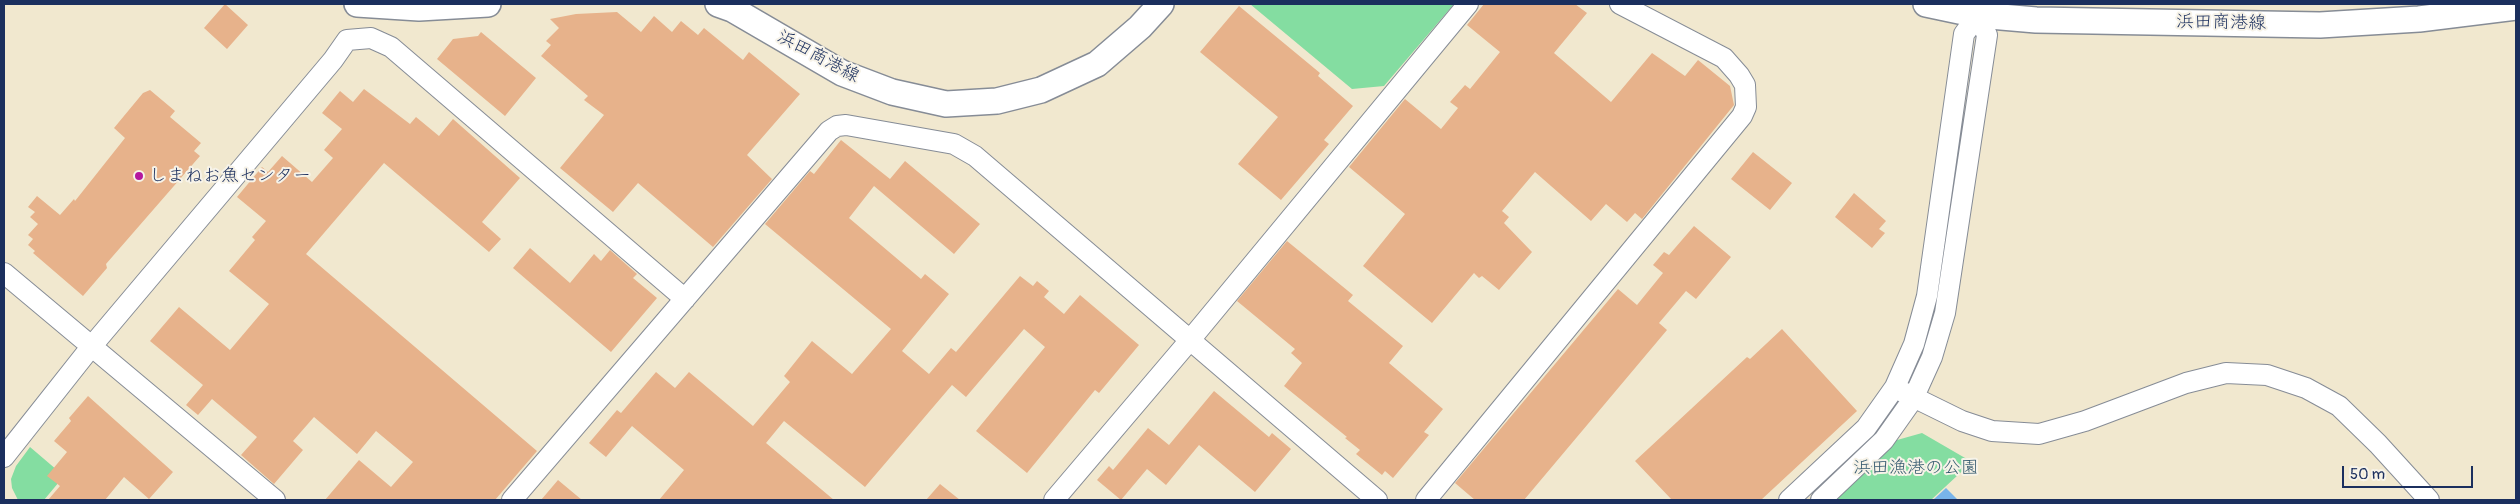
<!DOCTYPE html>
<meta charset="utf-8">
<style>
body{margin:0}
#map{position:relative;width:2520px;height:504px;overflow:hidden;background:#f1e8cf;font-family:Pangolin,sans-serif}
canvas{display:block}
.frame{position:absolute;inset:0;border:5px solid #1b2f5e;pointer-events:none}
.scale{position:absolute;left:2342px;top:466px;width:131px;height:22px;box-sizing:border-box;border:2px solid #1b2f5e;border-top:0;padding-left:6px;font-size:15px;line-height:18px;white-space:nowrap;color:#1b2f5e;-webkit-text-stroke:4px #f7f3e8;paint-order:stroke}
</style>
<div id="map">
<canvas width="2520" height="504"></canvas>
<div class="frame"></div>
<div class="scale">50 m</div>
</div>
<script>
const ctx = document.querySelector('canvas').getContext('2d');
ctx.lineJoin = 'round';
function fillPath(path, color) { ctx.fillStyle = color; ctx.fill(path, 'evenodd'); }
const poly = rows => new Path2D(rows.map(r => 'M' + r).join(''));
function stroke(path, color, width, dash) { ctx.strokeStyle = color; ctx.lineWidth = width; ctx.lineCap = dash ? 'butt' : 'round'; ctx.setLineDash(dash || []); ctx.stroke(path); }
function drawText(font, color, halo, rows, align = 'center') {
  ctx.font = font + ' Pangolin,"Klee One",sans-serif'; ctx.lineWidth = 4; ctx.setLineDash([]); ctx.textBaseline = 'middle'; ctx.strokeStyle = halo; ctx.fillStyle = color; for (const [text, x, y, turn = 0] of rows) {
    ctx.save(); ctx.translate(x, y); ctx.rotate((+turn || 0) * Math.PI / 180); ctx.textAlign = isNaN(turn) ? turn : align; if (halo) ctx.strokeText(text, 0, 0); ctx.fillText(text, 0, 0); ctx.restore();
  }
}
fillPath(poly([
 [1250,4,1454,4,1384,86,1352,89],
 [1922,433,1972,462,1931,500,1826,500,1890,442],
 [30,447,64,476,44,500,18,500,12,488,11,479,16,466]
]), '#84dda1');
fillPath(poly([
 [1946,488,1958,500,1933,500]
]), '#78b4ea');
fillPath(poly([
 [225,4,248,25,227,49,204,28],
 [1484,4,1575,4,1587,13,1554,53,1611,102,1652,53,1685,76,1698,60,1730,86,1734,105,1642,219,1635,213,1627,222,1606,204,1591,221,1535,172,1502,211,1509,217,1504,223,1532,252,1499,290,1482,276,1479,278,1474,273,1432,323,1363,266,1405,214,1349,167,1405,99,1441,129,1458,108,1450,102,1465,85,1470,89,1500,52,1467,25],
 [1239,6,1320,73,1318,76,1353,106,1324,140,1329,144,1281,200,1238,164,1278,117,1200,52],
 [617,12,641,32,654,16,672,32,681,21,698,35,704,28,743,60,749,52,800,94,747,155,772,179,713,247,638,183,613,212,560,168,604,115,584,100,588,96,541,56,551,45,546,41,559,28,550,19,576,14],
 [481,32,536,78,505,116,437,59,453,39,478,36],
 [364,89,410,124,416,117,439,136,453,119,520,178,482,222,501,239,489,252,384,163,306,254,537,451,495,500,325,500,359,460,391,487,413,462,376,431,357,454,314,417,293,441,303,450,274,484,241,455,257,437,212,399,198,415,186,405,203,385,150,341,179,307,230,350,269,304,229,271,255,240,252,237,266,221,237,197,262,167,268,172,282,156,312,182,333,158,324,150,342,129,322,113,340,91,353,102],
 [150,90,175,111,170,117,201,143,194,151,200,156,106,264,107,268,83,296,33,253,35,251,28,245,33,239,28,235,38,224,30,217,35,212,28,207,37,196,60,215,74,199,75,201,125,138,114,128,143,93],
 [841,140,890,179,905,161,980,224,954,254,874,186,849,218,921,279,925,274,949,294,902,351,929,374,951,348,956,352,1020,276,1033,286,1037,281,1049,291,1044,297,1064,314,1080,295,1139,345,1099,393,1095,390,1027,473,976,431,1045,347,1024,329,966,397,952,385,865,487,784,421,766,443,834,500,659,500,684,470,632,426,606,457,589,443,617,410,621,413,656,372,675,388,689,372,753,426,790,382,784,376,812,341,852,374,891,329,765,224,810,171,814,174],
 [1753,152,1792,183,1770,210,1731,179],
 [1854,193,1886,221,1879,229,1885,233,1872,248,1835,217],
 [1694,226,1731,257,1696,299,1686,291,1659,323,1667,330,1524,500,1475,500,1455,483,1618,289,1637,305,1663,273,1653,265,1664,252,1669,255],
 [1287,241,1353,295,1348,301,1403,346,1389,363,1443,409,1424,432,1429,435,1393,478,1385,471,1382,475,1356,454,1360,450,1345,438,1347,437,1284,386,1302,363,1291,353,1295,349,1237,301],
 [530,248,570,283,594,254,601,261,610,250,637,274,633,278,657,298,611,352,513,268],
 [1782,329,1857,411,1761,500,1672,500,1635,461,1747,357,1750,359],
 [1214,391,1269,437,1272,433,1291,449,1255,492,1199,445,1166,485,1147,469,1121,500,1097,480,1109,466,1113,470,1148,428,1169,445],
 [88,396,173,472,149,499,124,477,105,500,48,500,60,486,47,476,67,452,54,441,71,421,69,418],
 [558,480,582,500,541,500],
 [940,484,960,500,926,500]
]), '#e7b28b');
const minor = poly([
 [4,273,275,500],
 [1903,392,1962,421,1992,431,2039,434,2085,421,2186,383,2226,373,2267,375,2306,388,2339,406,2378,444,2429,500],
 [4,457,91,347,333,60,347,40,371,38,391,47,685,299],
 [512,500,829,131,837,126,846,125,954,144,975,156,1377,500],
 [1054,500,1190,340,1468,4],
 [1426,500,1742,116,1746,107,1745,85,1739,75,1724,58,1620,4],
 [1789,500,1866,428,1895,387,1914,344,1927,296,1964,34,1978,15,1987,35,1945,313,1932,357,1913,399,1884,440,1821,500]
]);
const major = poly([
 [357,4,419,8,488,4],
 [718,4,732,9,842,73,892,92,946,104,997,101,1041,90,1097,64,1140,27,1161,4],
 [1926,4,1978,15,2036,20,2320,25,2419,19,2516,7]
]);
stroke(minor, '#868c96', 22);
stroke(major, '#868c96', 28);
stroke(minor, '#fff', 20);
stroke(major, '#fff', 25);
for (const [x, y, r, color] of [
 [139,176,5,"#b5179e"]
]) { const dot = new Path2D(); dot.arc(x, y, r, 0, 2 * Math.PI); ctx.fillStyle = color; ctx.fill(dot); stroke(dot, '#f7f3e8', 2); }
drawText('18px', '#1b2f5e', '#f7f3e8', [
 ["浜田商港線",2221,23,1],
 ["浜田商港線",818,57,28]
]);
drawText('18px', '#1b2f5e', '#f7f3e8', [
 ["しまねお魚センター",149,176]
], 'left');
drawText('18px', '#355a6f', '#f7f3e8', [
 ["浜田漁港の公園",1916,468]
]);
</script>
